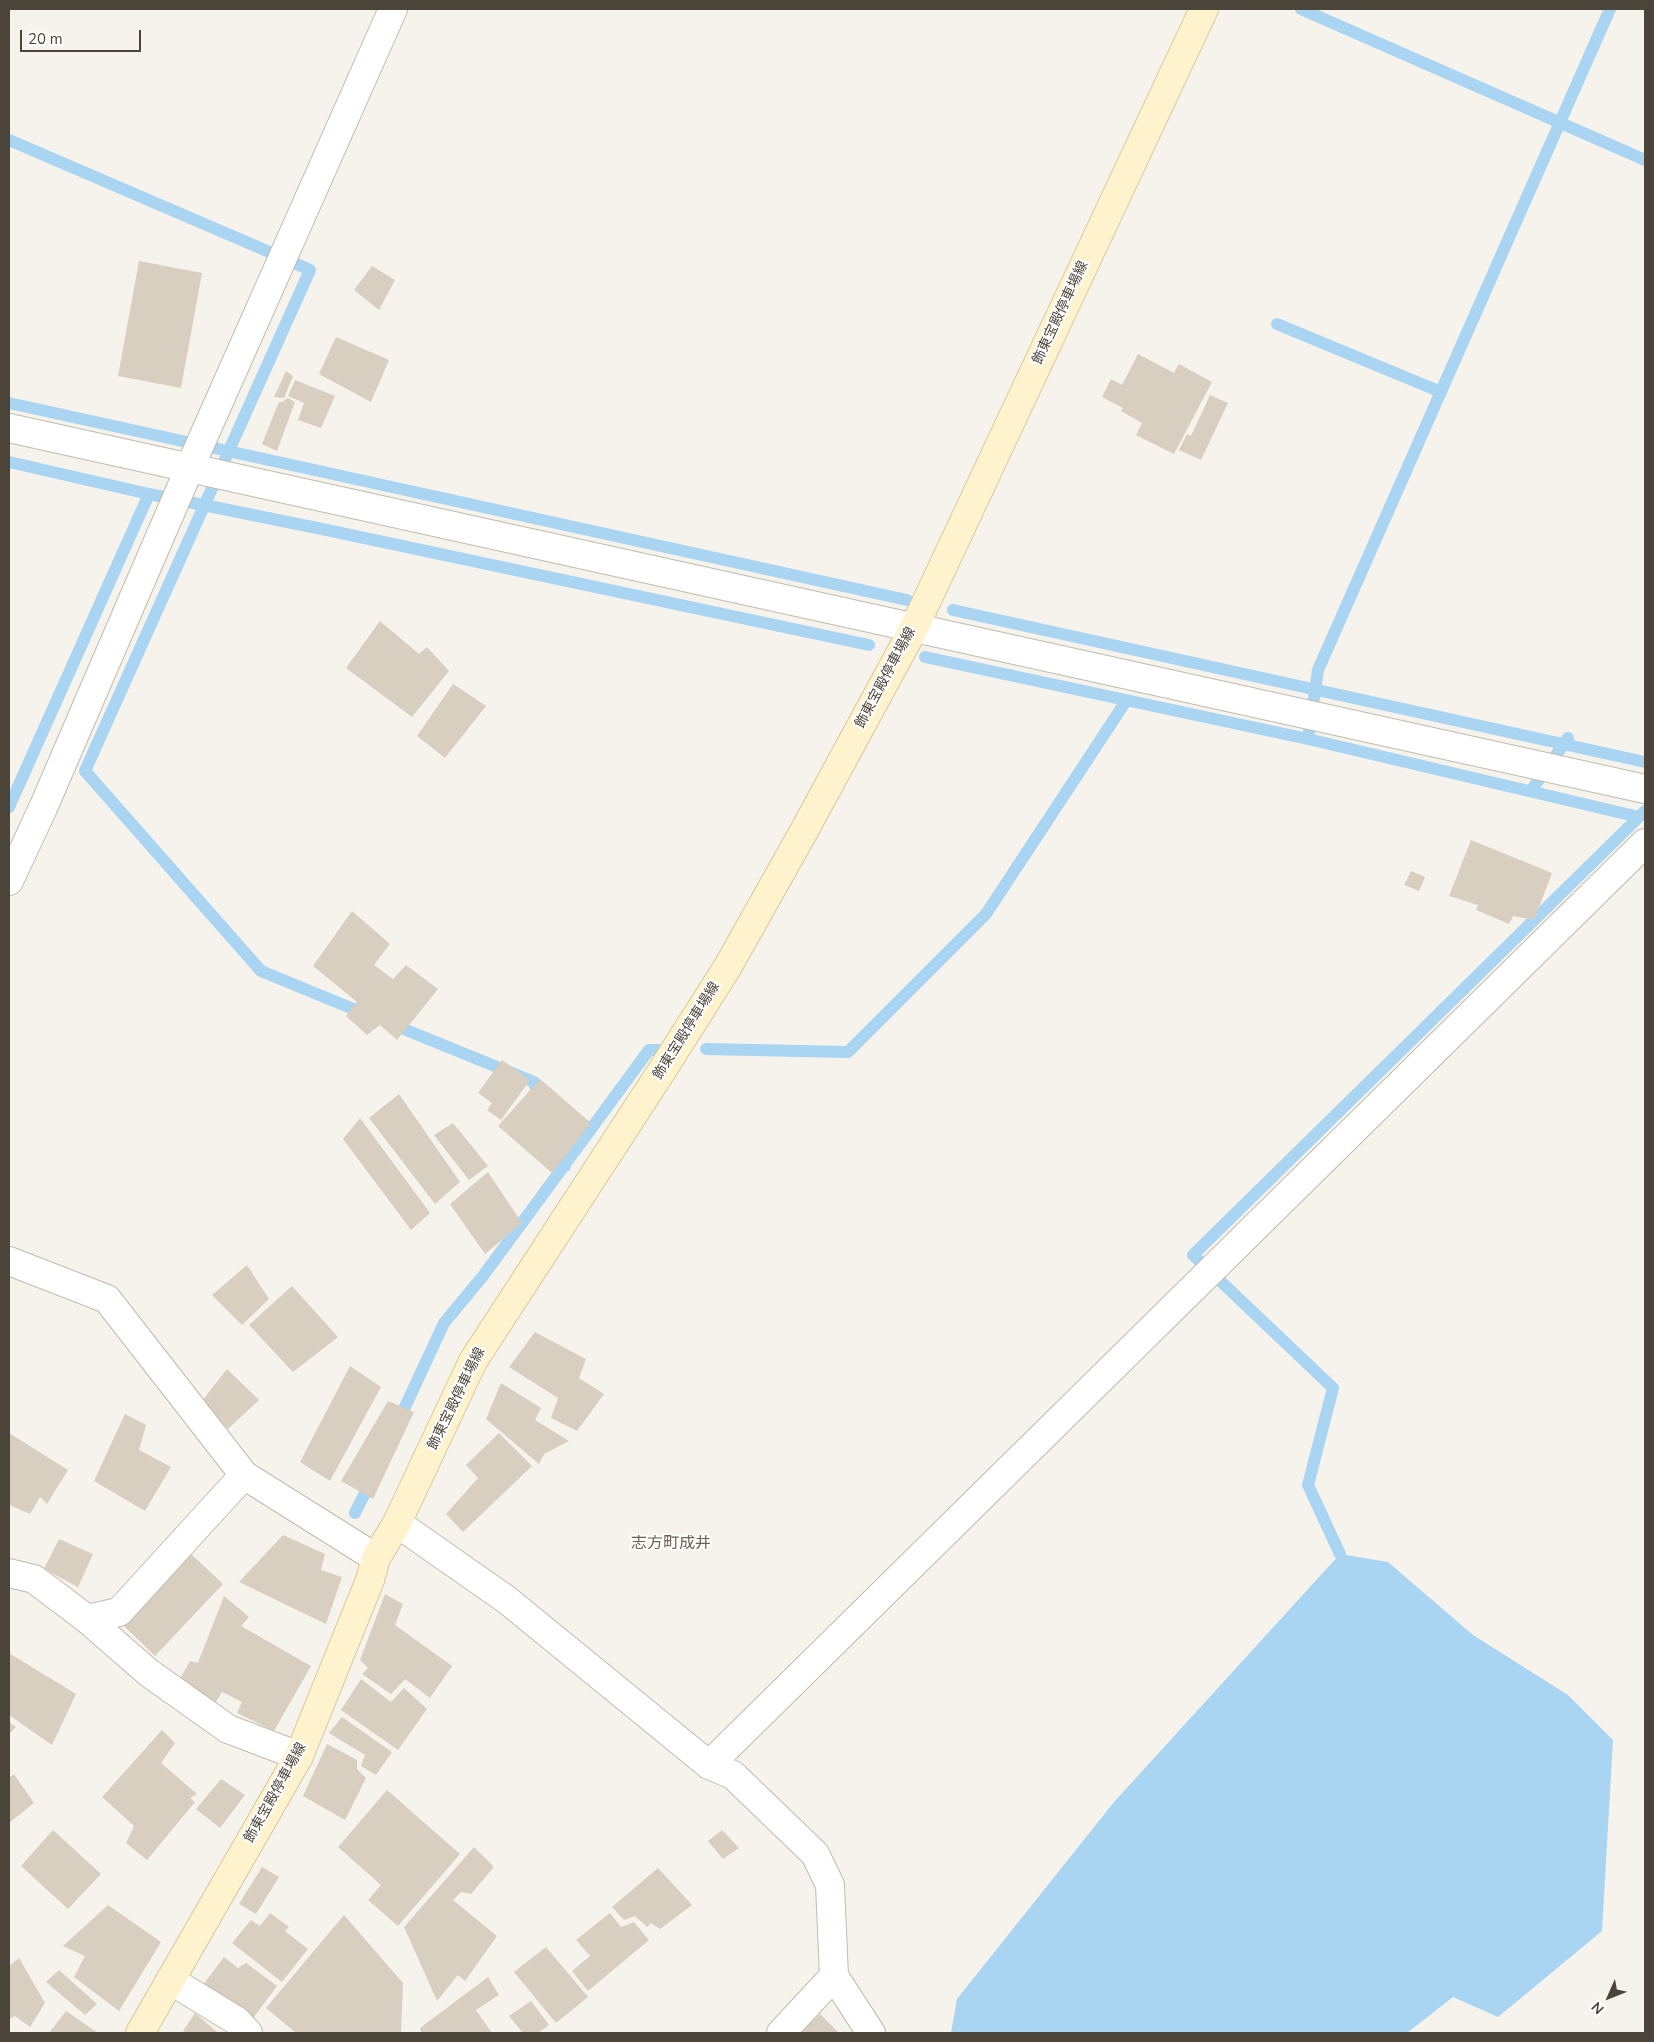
<!DOCTYPE html>
<meta charset="utf-8">
<style>
body{margin:0}
#map{position:relative;width:1654px;height:2042px;overflow:hidden;background:#f6f3ec;font-family:"Nunito Sans",sans-serif}
canvas{display:block}
.frame{position:absolute;inset:0;border:10px solid #4b4439;pointer-events:none}
.north{position:absolute;left:1584px;top:1972px;width:50px;height:50px;-webkit-text-stroke:4px #fff;paint-order:stroke;rotate:226deg;font-size:14px;font-weight:700;line-height:20px;text-align:center;color:#4b4439}
.north::after{content:'';display:block;margin:auto;width:18px;height:22px;background:#4b4439;clip-path:polygon(50% 0,100% 100%,50% 72%,0 100%)}
.scale{position:absolute;left:20px;top:30px;width:121px;height:22px;box-sizing:border-box;border:2px solid #4b4439;border-top:0;padding-left:6px;font-size:15px;line-height:18px;white-space:nowrap;color:#4b4439;-webkit-text-stroke:4px #fff;paint-order:stroke}
</style>
<div id="map">
<canvas width="1654" height="2042"></canvas>
<div class="frame"></div>
<div class="north">N</div>
<div class="scale">20 m</div>
</div>
<script>
const ctx = document.querySelector('canvas').getContext('2d');
ctx.lineJoin = 'round';
function fillPath(path, color) { ctx.fillStyle = color; ctx.fill(path, 'evenodd'); }
const poly = rows => new Path2D(rows.map(r => 'M' + r).join(''));
function stroke(path, color, width, dash) { ctx.strokeStyle = color; ctx.lineWidth = width; ctx.lineCap = dash ? 'butt' : 'round'; ctx.setLineDash(dash || []); ctx.stroke(path); }
function drawText(font, color, halo, rows, align = 'center') {
  ctx.font = font + ' "Nunito Sans","Noto Sans JP",sans-serif'; ctx.lineWidth = 4; ctx.setLineDash([]); ctx.textBaseline = 'middle'; ctx.strokeStyle = halo; ctx.fillStyle = color; for (const [text, x, y, turn = 0] of rows) {
    ctx.save(); ctx.translate(x, y); ctx.rotate((+turn || 0) * Math.PI / 180); ctx.textAlign = isNaN(turn) ? turn : align; if (halo) ctx.strokeText(text, 0, 0); ctx.fillText(text, 0, 0); ctx.restore();
  }
}
fillPath(poly([
 [1340,1554,1388,1562,1473,1635,1568,1695,1613,1740,1602,1931,1498,2017,1453,1997,1407,2033,951,2033,957,1999,1114,1802]
]), '#a9d4f2');
stroke(poly([
 [1301,9,1645,160],
 [9,140,274,254],
 [290,261,310,270,85,771,261,971,368,1015],
 [1277,324,1441,392],
 [9,403,907,600],
 [9,462,149,494,322,529,869,645],
 [953,610,1645,762],
 [925,657,1308,739,1639,817],
 [1308,739,1318,670,1610,9],
 [1531,791,1568,738],
 [9,807,149,494],
 [389,1023,534,1082,540,1100],
 [706,1049,848,1052,986,914,1126,701],
 [557,1145,565,1166],
 [398,1422,444,1323,483,1276,649,1050,659,1050],
 [355,1513,372,1479],
 [1340,1554,1308,1485,1333,1388,1193,1255,1645,811]
]), '#a9d4f2', 12);
fillPath(poly([
 [139,261,202,273,181,388,118,376],
 [372,266,395,280,379,310,354,290],
 [336,337,389,360,371,402,319,374],
 [1138,354,1174,373,1179,364,1212,382,1174,454,1136,435,1142,423,1121,411,1123,408,1102,397,1111,379,1122,385],
 [286,371,293,376,284,398,274,397],
 [295,380,335,396,321,428,298,420,304,403,288,396],
 [1210,395,1228,403,1201,460,1179,450,1187,434,1191,436],
 [288,398,295,402,277,451,262,444,279,402,282,402],
 [380,621,419,654,427,647,449,671,412,717,346,668],
 [453,684,486,706,445,758,417,736],
 [1471,840,1552,873,1534,920,1513,916,1509,924,1476,910,1478,905,1449,896],
 [1411,871,1425,877,1419,891,1404,885],
 [352,911,390,944,374,965,393,979,406,965,438,989,397,1040,380,1025,367,1035,346,1016,357,1002,313,966],
 [502,1060,530,1080,501,1120,487,1110,492,1103,478,1093],
 [540,1079,591,1123,552,1173,498,1126],
 [399,1094,460,1182,435,1204,369,1118],
 [360,1118,430,1213,411,1230,343,1139],
 [453,1123,488,1166,469,1180,434,1135],
 [488,1172,522,1223,485,1254,450,1204],
 [247,1265,269,1299,242,1325,212,1295],
 [292,1286,338,1337,293,1372,249,1325],
 [535,1332,586,1359,579,1378,604,1394,577,1431,551,1418,558,1398,509,1367],
 [350,1366,381,1387,330,1481,300,1462],
 [227,1369,259,1400,228,1429,202,1401],
 [501,1383,541,1408,535,1420,569,1441,544,1454,539,1464,486,1419],
 [388,1401,414,1412,373,1499,341,1481],
 [125,1414,146,1425,139,1450,171,1467,145,1511,94,1481],
 [9,1433,68,1470,47,1504,40,1497,30,1514,9,1505],
 [499,1433,532,1466,463,1532,446,1514,478,1478,466,1465],
 [283,1535,325,1554,321,1570,342,1577,326,1624,239,1582],
 [59,1539,93,1554,78,1587,44,1569],
 [190,1553,223,1584,155,1656,123,1625],
 [385,1594,403,1604,395,1625,452,1666,430,1698,405,1679,391,1694,362,1674,368,1668,360,1660],
 [224,1596,249,1617,241,1626,311,1666,274,1731,237,1713,242,1702,222,1692,214,1705,180,1679,190,1661,198,1663],
 [9,1653,76,1694,52,1745,9,1715],
 [361,1679,391,1702,404,1688,427,1709,398,1750,341,1710],
 [342,1717,392,1752,376,1775,361,1766,365,1755,329,1733],
 [9,1722,16,1727,9,1734],
 [162,1730,175,1743,161,1763,197,1794,190,1798,195,1802,147,1860,126,1843,134,1826,102,1797],
 [327,1744,357,1760,357,1769,366,1778,345,1820,303,1796],
 [14,1774,34,1803,9,1823,9,1778],
 [221,1779,245,1795,220,1828,196,1809],
 [387,1790,460,1854,398,1926,368,1900,381,1885,338,1847],
 [53,1830,101,1874,68,1909,21,1866],
 [722,1830,739,1848,723,1859,708,1841],
 [474,1847,494,1867,471,1894,461,1892,453,1900,497,1936,465,1981,458,1975,437,2001,404,1927],
 [262,1867,279,1877,256,1914,239,1904],
 [658,1868,692,1905,660,1929,651,1923,647,1927,635,1916,624,1920,612,1907],
 [108,1905,161,1942,119,2011,74,1977,85,1956,63,1946],
 [270,1913,289,1927,285,1931,308,1949,282,1982,232,1943,251,1920,260,1926],
 [610,1913,621,1927,634,1922,649,1940,588,1991,572,1971,590,1956,576,1940],
 [344,1915,403,1983,401,2033,296,2033,266,2008],
 [546,1947,588,1997,556,2023,514,1972],
 [224,1957,238,1968,246,1963,277,1986,251,2021,203,1985],
 [19,1958,45,2003,30,2027,15,2016,9,2019,9,1966],
 [59,1970,97,2004,85,2015,46,1982],
 [488,1977,499,1995,476,2010,492,2033,421,2033,420,2028],
 [531,2001,549,2025,538,2033,523,2033,509,2016],
 [66,2011,98,2033,49,2033],
 [195,2013,218,2033,186,2033,183,2031],
 [820,2014,839,2033,800,2033]
]), '#d8cfc1');
const minor = poly([
 [9,428,1645,789],
 [9,881,43,808,190,467,393,9],
 [9,1261,107,1299,244,1475,376,1558],
 [397,1523,507,1600,709,1765,733,1775,815,1854,830,1885,834,1976,871,2033],
 [9,1573,34,1579,87,1619,149,1673,228,1729,299,1756],
 [87,1619,119,1612,244,1475],
 [709,1765,1645,843],
 [170,1980,237,2021,248,2033],
 [781,2033,834,1976]
]);
const secondary = poly([
 [140,2033,299,1756,370,1580,376,1558,397,1523,473,1361,661,1072,727,968,804,831,914,628,1204,9]
]);
stroke(minor, '#c2bbae', 30);
stroke(secondary, '#d6c79b', 30);
stroke(minor, '#fff', 28);
stroke(secondary, '#fff3cd', 28);
drawText('14px', '#4b4439', '#fff', [
 ["飾東宝殿停車場線",1061,313,-65],
 ["飾東宝殿停車場線",886,678,-62],
 ["飾東宝殿停車場線",687,1031,-58],
 ["飾東宝殿停車場線",457,1399,-64],
 ["飾東宝殿停車場線",276,1793,-61]
]);
drawText('16px', '#6e6250', '#fff', [
 ["志方町成井",671,1544]
]);
</script>
